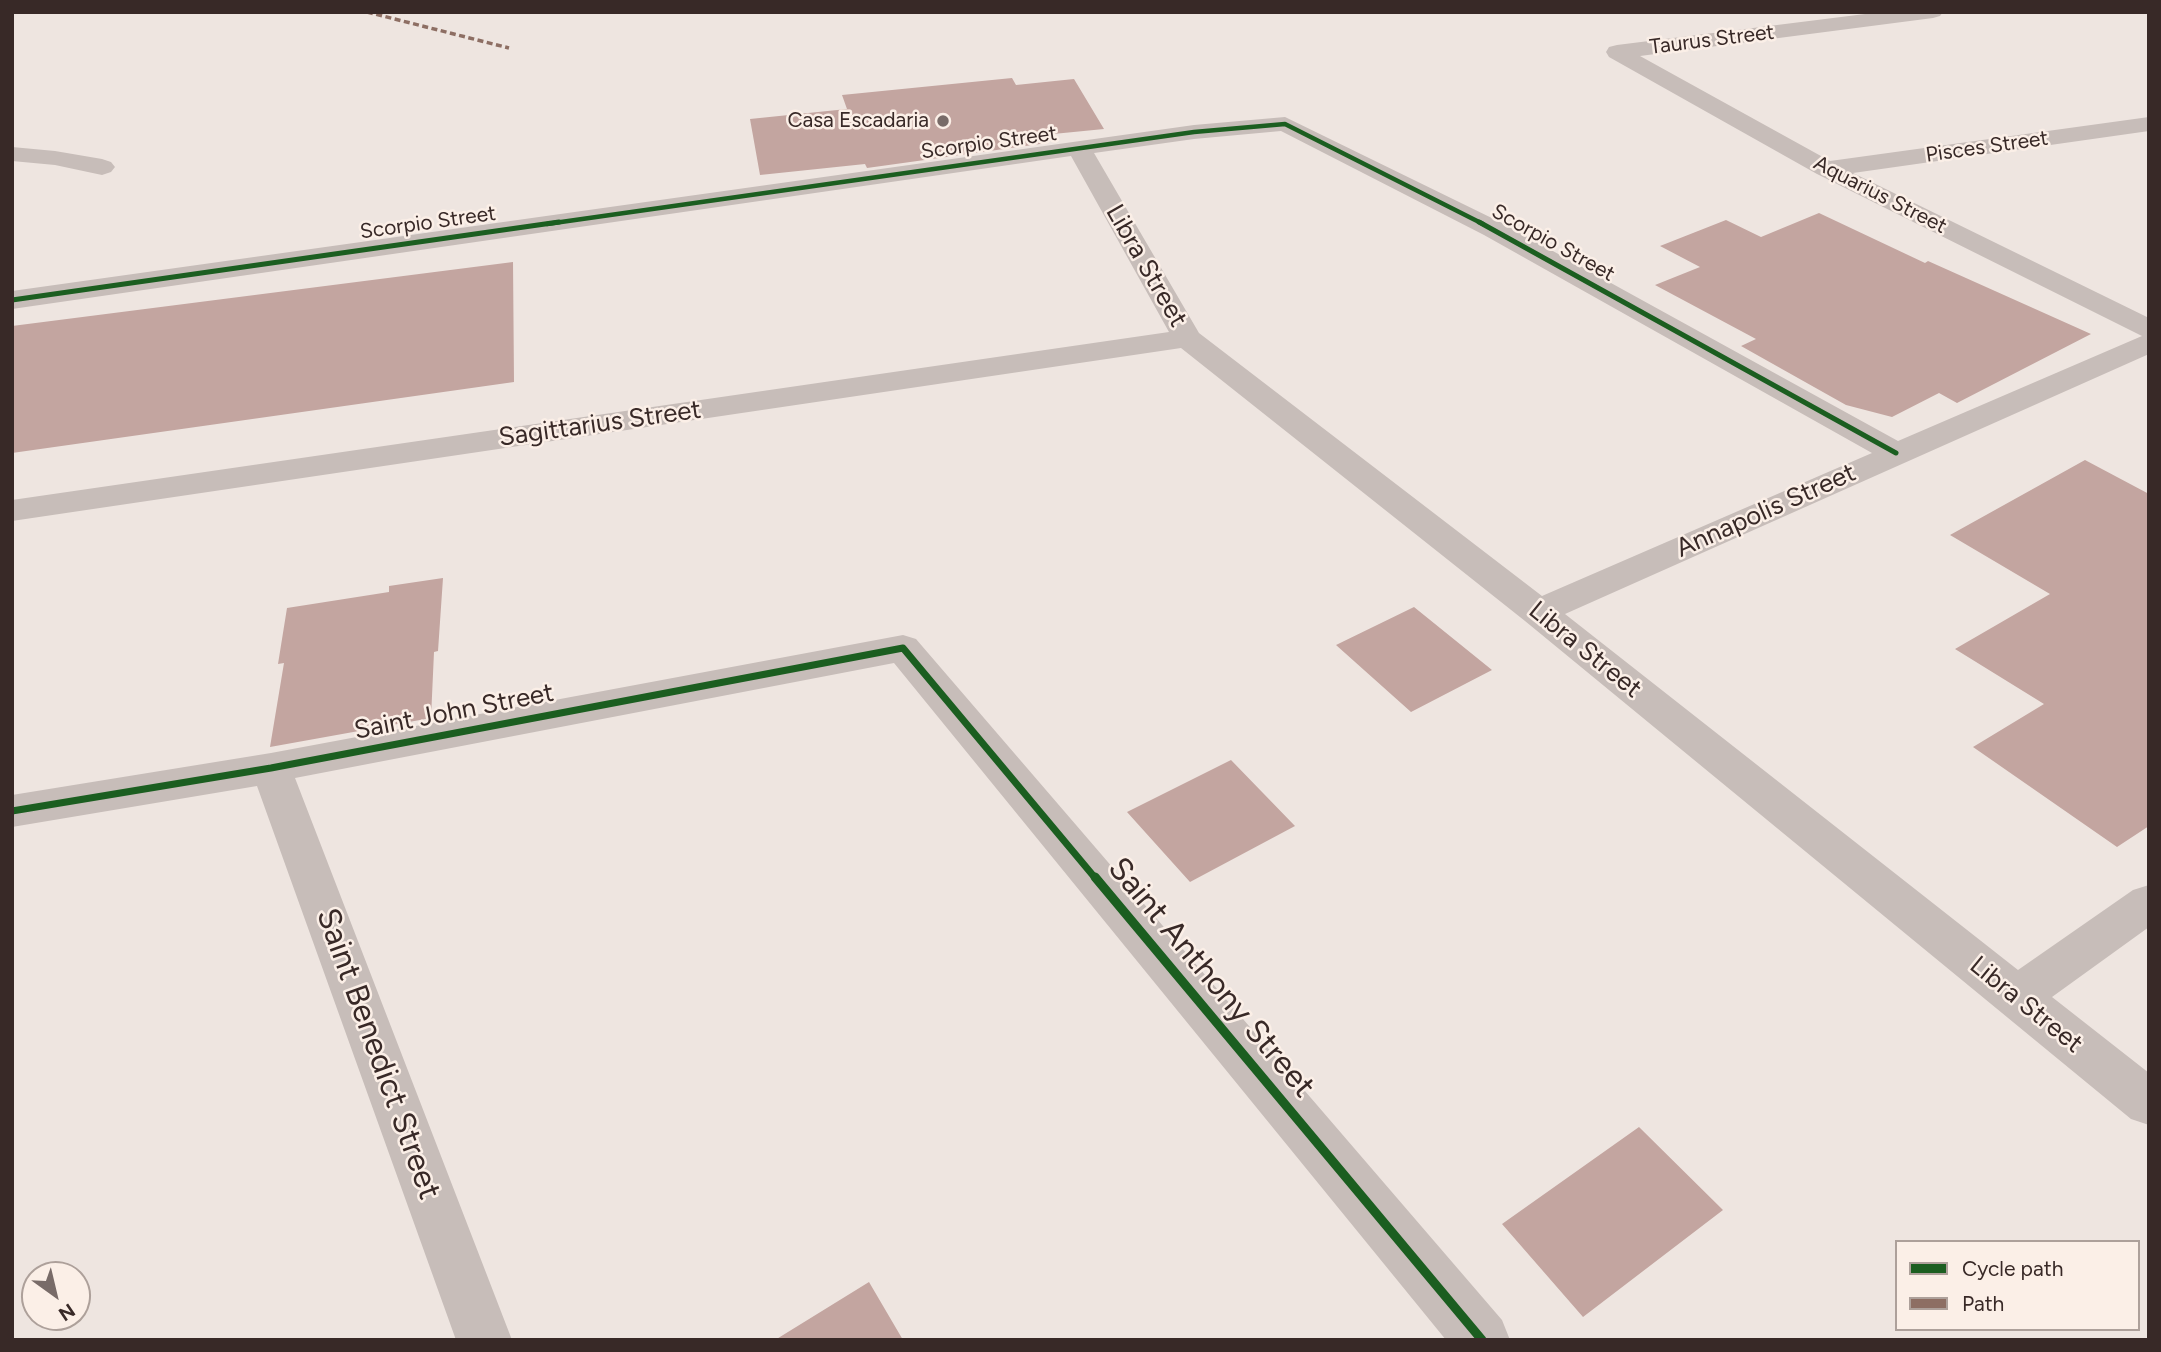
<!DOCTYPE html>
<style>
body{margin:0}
#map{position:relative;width:2161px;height:1352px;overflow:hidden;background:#eee5e0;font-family:Figtree,sans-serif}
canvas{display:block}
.frame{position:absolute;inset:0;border:14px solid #382927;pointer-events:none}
.legend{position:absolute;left:1895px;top:1240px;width:245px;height:91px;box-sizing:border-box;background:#fbefe7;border:2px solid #ada09a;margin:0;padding:9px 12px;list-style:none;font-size:21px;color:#382927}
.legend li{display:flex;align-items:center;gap:14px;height:35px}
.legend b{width:35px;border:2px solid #ada09a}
.north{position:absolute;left:21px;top:1261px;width:70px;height:70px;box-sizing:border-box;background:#fbefe7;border:2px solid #ada09a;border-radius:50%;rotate:146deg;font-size:19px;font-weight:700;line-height:28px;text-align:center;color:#382927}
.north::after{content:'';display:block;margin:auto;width:24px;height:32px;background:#786b68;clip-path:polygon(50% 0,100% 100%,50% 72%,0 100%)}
</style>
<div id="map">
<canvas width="2161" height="1352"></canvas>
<div class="frame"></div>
<ul class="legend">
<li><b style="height:9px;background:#1b5e20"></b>Cycle path</li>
<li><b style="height:9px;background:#8d6e63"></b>Path</li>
</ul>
<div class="north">N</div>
</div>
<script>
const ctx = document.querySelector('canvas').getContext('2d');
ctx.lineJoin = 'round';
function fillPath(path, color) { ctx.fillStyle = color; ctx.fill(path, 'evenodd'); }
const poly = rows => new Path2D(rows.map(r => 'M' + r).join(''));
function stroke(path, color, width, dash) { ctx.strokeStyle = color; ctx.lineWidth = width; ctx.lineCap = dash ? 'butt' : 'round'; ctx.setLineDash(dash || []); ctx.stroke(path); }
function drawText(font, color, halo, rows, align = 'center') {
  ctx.font = font + ' Figtree,sans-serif'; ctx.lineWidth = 5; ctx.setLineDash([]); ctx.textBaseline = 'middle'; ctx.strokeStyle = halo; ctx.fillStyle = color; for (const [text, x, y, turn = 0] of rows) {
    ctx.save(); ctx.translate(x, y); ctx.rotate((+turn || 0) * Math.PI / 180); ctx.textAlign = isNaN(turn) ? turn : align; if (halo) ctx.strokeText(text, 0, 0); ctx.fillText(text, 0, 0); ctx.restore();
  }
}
fillPath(poly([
 [1012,78,1016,85,1074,79,1104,129,1043,135,1047,143,867,168,865,164,760,175,750,119,847,109,842,95],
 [1819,213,1925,263,1928,261,2091,334,1957,403,1939,393,1892,417,1846,405,1741,346,1756,339,1655,285,1700,267,1660,246,1726,220,1761,237],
 [513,262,514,382,12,453,12,326],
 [2085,460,2149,494,2149,826,2117,847,1973,747,2044,704,1955,649,2050,594,1950,535],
 [443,578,438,651,434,652,431,718,270,747,284,663,278,664,287,608,389,592,389,586],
 [1414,607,1492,670,1411,712,1336,645],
 [1231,760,1295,826,1190,882,1127,812],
 [1639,1127,1723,1210,1583,1317,1502,1224],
 [869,1282,903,1340,775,1340]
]), '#c3a5a0');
fillPath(poly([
 [1881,12,1943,12,1940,16,1933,18,1640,56,1830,161,2149,117,2149,131,1853,173,2149,318,2149,354,1565,614,2018,970,2133,890,2149,885,2149,927,2052,997,2149,1073,2149,1125,2131,1119,1525,621,1181,348,12,521,12,500,1169,332,1071,156,12,309,12,291,1194,125,1285,117,1502,223,1898,441,2142,336,1817,174,1609,57,1606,52,1609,47,1617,45,1881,12],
 [1281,131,1484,235,1872,453,1542,596,1199,333,1094,153,1194,139,1281,131],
 [12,147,55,151,102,159,111,162,115,167,111,172,102,175,55,165,12,161,12,147],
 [903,635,916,639,1502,1320,1510,1340,1446,1340,894,663,295,778,512,1340,456,1340,257,786,12,827,12,795,271,753,903,635]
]), '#c7bdb9');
stroke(poly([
 [367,12,509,48]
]), '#8d6e63', 3.5, [6, 3.5]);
stroke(poly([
 [547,224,1194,132,1285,124,1483,224]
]), '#1b5e20', 4.5);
stroke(poly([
 [1479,222,1896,453],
 [12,300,559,222]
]), '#1b5e20', 5);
stroke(poly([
 [12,811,271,768,903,648,1096,879]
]), '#1b5e20', 7);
stroke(poly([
 [1095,877,1482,1340]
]), '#1b5e20', 9);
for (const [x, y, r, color] of [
 [943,121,7,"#786b68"]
]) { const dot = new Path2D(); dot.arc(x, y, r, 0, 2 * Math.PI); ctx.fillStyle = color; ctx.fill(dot); stroke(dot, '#fbefe7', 2.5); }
drawText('21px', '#382927', '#fbefe7', [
 ["Taurus Street",1712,40,-7],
 ["Scorpio Street",989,143,-8],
 ["Pisces Street",1987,147,-8],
 ["Aquarius Street",1880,195,27],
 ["Scorpio Street",428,223,-8],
 ["Scorpio Street",1553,243,29]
]);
drawText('21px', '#382927', '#fbefe7', [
 ["Casa Escadaria",929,121]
], 'right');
drawText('26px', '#382927', '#fbefe7', [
 ["Libra Street",1146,266,60],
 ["Sagittarius Street",600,424,-8],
 ["Annapolis Street",1766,511,-24],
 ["Libra Street",1585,650,39],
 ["Saint John Street",454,712,-11],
 ["Libra Street",2026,1005,39]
]);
drawText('32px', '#382927', '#fbefe7', [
 ["Saint Anthony Street",1211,978,50],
 ["Saint Benedict Street",378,1054,70]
]);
</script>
